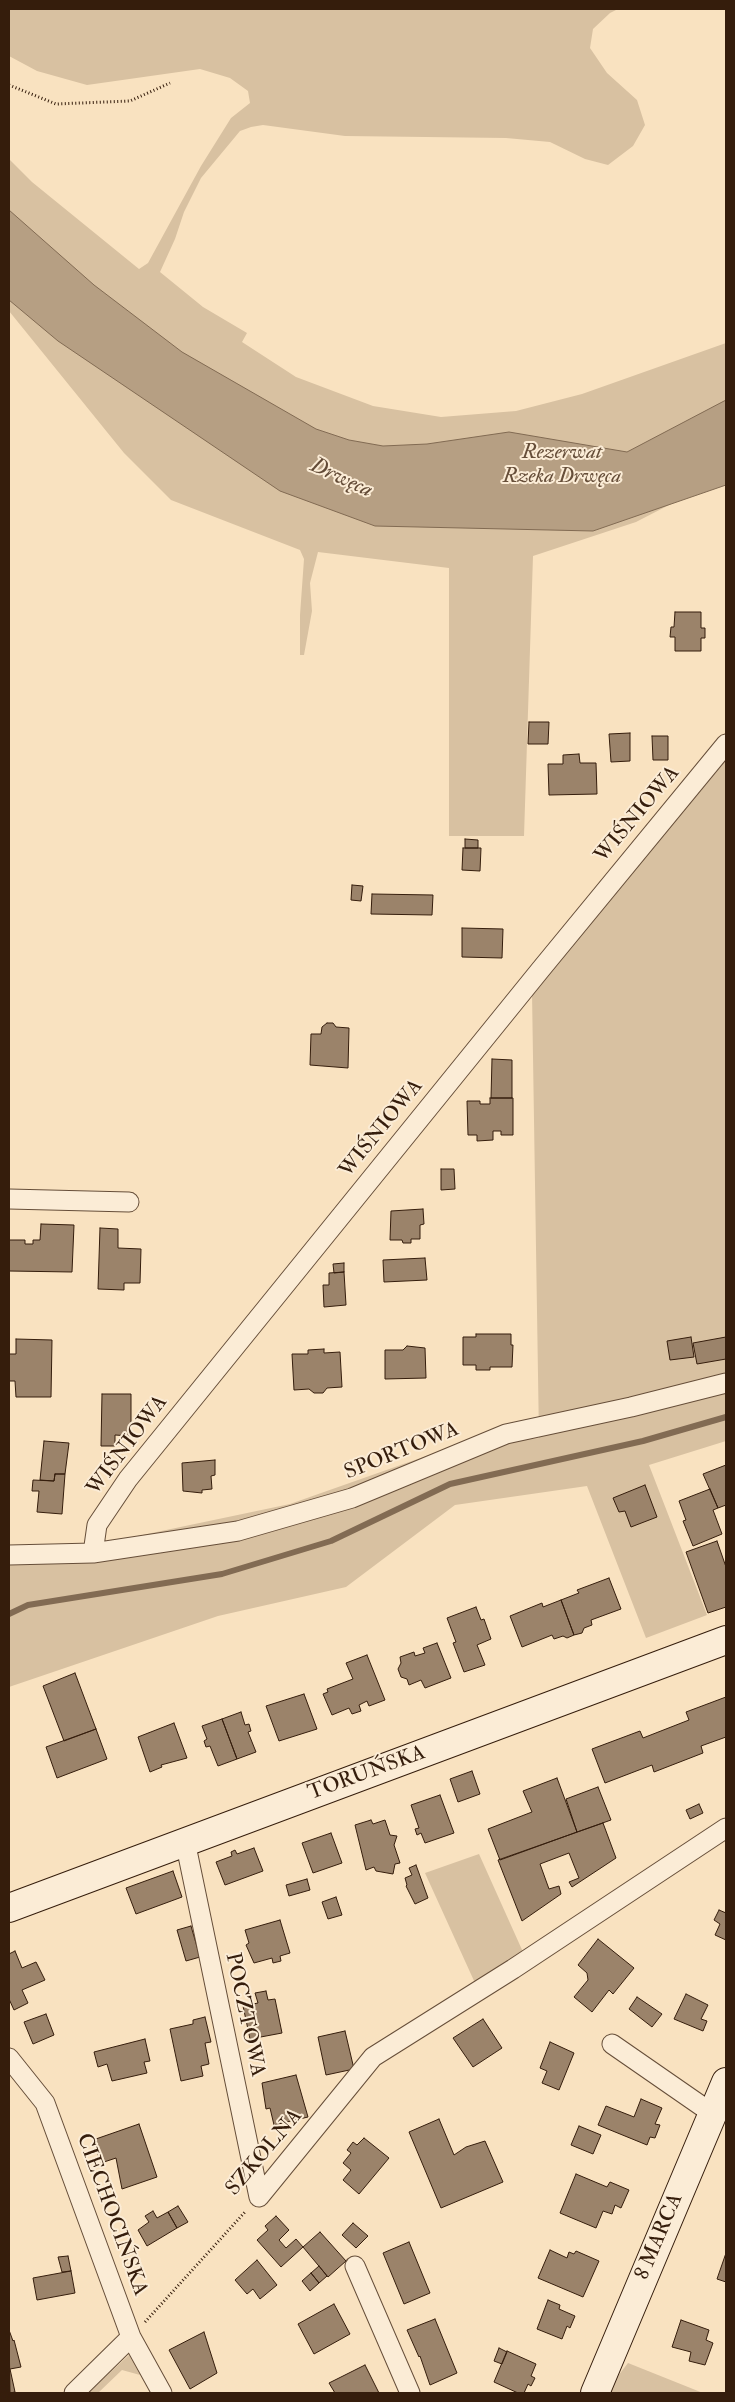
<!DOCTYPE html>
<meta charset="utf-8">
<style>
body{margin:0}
#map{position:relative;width:735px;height:2402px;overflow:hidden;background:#f9e2c0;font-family:"IM FELL Double Pica",serif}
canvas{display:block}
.frame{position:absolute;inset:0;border:10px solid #351d0c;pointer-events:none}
</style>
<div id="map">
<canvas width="735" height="2402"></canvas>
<div class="frame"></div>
</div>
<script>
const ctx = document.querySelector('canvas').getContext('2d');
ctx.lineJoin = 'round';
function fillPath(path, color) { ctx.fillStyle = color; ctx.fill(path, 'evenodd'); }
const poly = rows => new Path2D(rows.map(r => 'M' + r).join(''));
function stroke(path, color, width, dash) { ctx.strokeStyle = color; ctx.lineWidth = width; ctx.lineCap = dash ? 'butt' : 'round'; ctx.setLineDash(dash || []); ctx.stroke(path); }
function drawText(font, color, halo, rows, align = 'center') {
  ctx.font = font + ' "IM FELL Double Pica",serif'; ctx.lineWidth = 4; ctx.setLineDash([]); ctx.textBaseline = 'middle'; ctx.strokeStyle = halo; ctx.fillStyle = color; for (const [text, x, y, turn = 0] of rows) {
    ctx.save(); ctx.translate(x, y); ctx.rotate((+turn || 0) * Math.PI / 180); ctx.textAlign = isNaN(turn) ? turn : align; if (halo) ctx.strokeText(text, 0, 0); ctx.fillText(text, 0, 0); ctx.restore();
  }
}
fillPath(poly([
 [9,9,618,9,610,13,593,29,590,48,607,73,637,100,645,125,633,146,608,165,585,159,550,142,506,138,345,136,263,125,251,127,240,131,201,178,184,212,175,239,160,272,203,307,247,333,242,342,296,377,373,406,441,417,516,411,582,394,726,343,726,481,704,487,636,522,533,556,524,836,449,836,449,568,318,552,310,583,312,611,304,655,300,655,300,615,304,559,300,550,171,500,124,453,9,311,9,159,32,182,139,269,148,263,201,166,231,118,250,103,248,91,230,78,200,69,87,85,37,71,9,56],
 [726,760,726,1441,649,1465,707,1615,646,1638,587,1486,455,1505,346,1587,218,1616,9,1687,9,1563,290,1504,446,1449,539,1438,532,993],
 [479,1854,523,1952,475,1983,425,1873],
 [129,2355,140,2375,122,2370,98,2393,88,2393],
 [628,2363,703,2393,609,2393,614,2381]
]), '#d8c1a1');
const water = poly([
 [9,210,94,285,182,352,316,429,349,440,383,446,427,444,509,432,627,452,726,400,726,485,593,531,375,526,280,491,58,341,9,300,9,210]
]);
fillPath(water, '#b69f83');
stroke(water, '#826b53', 1);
stroke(poly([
 [9,1614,28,1605,222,1574,331,1541,450,1484,643,1441,726,1417]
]), '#826b53', 6);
const building = poly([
 [675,612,701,612,701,628,705,628,705,638,701,638,701,651,675,651,675,637,670,637,671,627,674,627,675,612],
 [529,722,549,722,548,744,528,744,529,722],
 [630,733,630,761,611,762,609,734,630,733],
 [652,736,668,736,668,760,653,760,652,736],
 [579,754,580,763,596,763,597,794,549,795,548,764,563,764,563,755,579,754],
 [465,839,478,840,478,848,465,848,465,839],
 [463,848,481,848,480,871,462,870,463,848],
 [352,885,363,886,361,901,351,900,352,885],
 [372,894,433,895,432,915,371,914,372,894],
 [462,928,503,929,502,958,462,957,462,928],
 [327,1023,333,1023,336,1027,349,1028,348,1068,310,1065,311,1034,321,1034,322,1027,327,1023],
 [492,1059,512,1060,512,1098,491,1098,492,1059],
 [490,1098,513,1098,513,1135,501,1135,501,1131,493,1131,493,1140,477,1141,477,1135,468,1135,467,1101,480,1101,480,1104,490,1104,490,1098],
 [441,1169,454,1169,455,1189,441,1190,441,1169],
 [423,1209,424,1224,420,1225,420,1239,411,1239,411,1243,403,1243,402,1240,390,1240,391,1211,423,1209],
 [41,1224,74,1225,72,1272,9,1271,9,1240,25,1240,25,1244,33,1244,33,1240,40,1240,41,1224],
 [100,1228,118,1229,118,1248,141,1249,140,1283,124,1283,124,1290,98,1289,100,1228],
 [425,1258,427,1280,384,1282,383,1260,425,1258],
 [344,1263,344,1272,334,1273,333,1264,344,1263],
 [344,1272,346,1305,324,1307,323,1285,329,1285,329,1273,344,1272],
 [476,1334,511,1334,511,1345,513,1345,512,1367,490,1367,490,1370,476,1370,476,1365,463,1365,463,1337,476,1337,476,1334],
 [691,1337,694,1357,670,1360,667,1341,691,1337],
 [726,1337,726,1359,697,1364,693,1343,726,1337],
 [16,1339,52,1340,51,1397,16,1397,15,1381,9,1381,9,1354,16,1354,16,1339],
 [407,1346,425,1348,426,1378,385,1379,385,1350,403,1350,407,1346],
 [324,1349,324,1353,340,1352,342,1387,327,1388,323,1393,314,1393,309,1389,294,1390,292,1354,308,1354,308,1350,324,1349],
 [102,1394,131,1394,131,1436,115,1435,115,1446,101,1446,102,1394],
 [44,1441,69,1443,65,1474,55,1474,54,1481,40,1480,44,1441],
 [215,1460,215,1475,211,1476,212,1489,202,1490,202,1493,183,1491,182,1463,215,1460],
 [726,1465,726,1505,718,1508,703,1474,726,1465],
 [55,1474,65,1474,62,1514,37,1512,39,1491,32,1491,33,1480,54,1481,55,1474],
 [645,1485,657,1517,631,1527,625,1511,619,1512,613,1498,645,1485],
 [710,1489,718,1508,713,1510,722,1534,693,1546,683,1521,686,1520,679,1501,710,1489],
 [717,1541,726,1567,726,1607,708,1613,686,1552,717,1541],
 [609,1578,621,1609,591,1620,592,1625,584,1628,582,1633,574,1635,561,1600,579,1593,577,1590,609,1578],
 [561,1600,574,1635,567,1638,563,1636,554,1639,552,1635,522,1647,510,1616,542,1603,543,1607,561,1600],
 [476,1607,481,1620,484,1619,491,1639,477,1645,485,1665,464,1672,453,1643,456,1642,447,1618,476,1607],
 [437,1643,451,1678,425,1688,421,1680,409,1685,407,1679,401,1677,398,1669,401,1663,400,1657,414,1652,415,1656,425,1653,423,1648,437,1643],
 [367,1655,385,1700,369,1706,367,1701,359,1705,361,1711,352,1714,349,1708,332,1715,323,1694,328,1692,327,1689,353,1679,346,1663,367,1655],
 [75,1673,96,1729,64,1741,43,1686,75,1673],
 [304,1694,317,1729,279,1741,266,1706,304,1694],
 [726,1697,726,1737,701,1746,703,1753,654,1772,652,1765,605,1783,592,1749,640,1731,643,1738,689,1720,686,1712,726,1697],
 [241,1712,245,1725,249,1724,251,1731,248,1732,256,1752,237,1759,222,1719,241,1712],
 [222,1719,237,1759,218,1766,210,1746,206,1747,204,1741,207,1739,202,1726,222,1719],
 [174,1723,187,1758,161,1765,162,1767,150,1772,138,1737,174,1723],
 [96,1729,107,1759,57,1778,46,1747,96,1729],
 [472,1771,480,1794,458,1802,450,1779,472,1771],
 [557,1778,577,1832,500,1860,488,1829,532,1812,523,1791,557,1778],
 [598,1787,611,1820,577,1832,566,1799,598,1787],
 [440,1795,454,1833,425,1843,421,1833,417,1835,415,1829,419,1828,411,1805,440,1795],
 [699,1804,703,1813,690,1819,686,1810,699,1804],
 [371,1820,373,1824,385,1820,390,1835,397,1836,394,1845,400,1863,395,1864,393,1874,376,1871,374,1867,366,1870,355,1825,371,1820],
 [603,1823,616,1858,572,1887,569,1882,579,1878,569,1853,540,1864,549,1889,559,1886,561,1894,522,1921,498,1860,603,1823],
 [331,1833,342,1863,313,1873,302,1843,331,1833],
 [254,1848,263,1871,225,1885,216,1862,232,1856,231,1852,235,1850,237,1854,254,1848],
 [416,1865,428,1898,415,1904,406,1886,407,1885,405,1878,412,1875,409,1868,416,1865],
 [173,1871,182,1897,136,1914,126,1888,173,1871],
 [307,1879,310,1890,289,1896,286,1885,307,1879],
 [336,1897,342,1915,328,1919,322,1902,336,1897],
 [719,1910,726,1913,726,1940,715,1935,720,1924,714,1920,719,1910],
 [280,1920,290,1953,280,1956,281,1961,273,1963,272,1958,254,1963,246,1945,249,1943,245,1930,280,1920],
 [191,1926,200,1957,186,1961,177,1930,191,1926],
 [598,1939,634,1968,613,1994,609,1990,592,2012,574,1997,588,1980,587,1973,578,1965,598,1939],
 [15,1951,22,1968,36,1962,45,1980,22,1990,28,2003,14,2010,9,1999,9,1954,15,1951],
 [266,1991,268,2000,275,1999,282,2033,250,2039,243,2006,258,2003,255,1993,266,1991],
 [686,1994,708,2005,701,2019,707,2021,703,2031,674,2019,686,1994],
 [637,1997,662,2014,652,2027,629,2009,637,1997],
 [46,2014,54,2035,33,2044,24,2022,46,2014],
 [205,2017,211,2042,205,2043,209,2064,201,2066,203,2076,181,2081,170,2029,193,2024,193,2020,205,2017],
 [483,2019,502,2048,473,2067,453,2038,483,2019],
 [345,2031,354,2069,326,2075,318,2037,345,2031],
 [145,2039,150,2061,144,2062,147,2073,112,2081,107,2064,98,2067,94,2052,145,2039],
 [550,2042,574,2053,559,2090,542,2083,547,2071,540,2068,550,2042],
 [296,2075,308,2117,274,2125,270,2108,266,2109,262,2083,296,2075],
 [641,2099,662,2108,655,2124,660,2125,655,2138,650,2137,647,2145,598,2125,606,2106,634,2117,641,2099],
 [439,2119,454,2155,466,2147,485,2141,503,2182,441,2208,409,2132,439,2119],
 [139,2124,157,2177,122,2189,116,2158,101,2163,93,2140,139,2124],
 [579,2126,601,2135,593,2154,571,2145,579,2126],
 [364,2138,389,2158,359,2194,343,2180,351,2170,343,2163,351,2153,347,2150,353,2142,357,2145,364,2138],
 [576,2174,607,2187,610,2182,629,2190,621,2208,615,2205,612,2214,603,2211,596,2228,560,2213,576,2174],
 [178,2206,188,2222,177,2228,168,2212,178,2206],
 [153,2211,157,2218,168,2212,177,2228,147,2246,138,2230,149,2222,145,2216,153,2211],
 [276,2216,289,2230,279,2240,286,2248,296,2239,303,2247,281,2267,257,2240,268,2230,265,2226,276,2216],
 [353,2223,368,2236,356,2248,342,2235,353,2223],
 [320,2232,346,2261,328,2277,303,2247,320,2232],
 [409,2242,430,2293,404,2304,383,2253,409,2242],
 [550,2250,567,2258,569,2252,574,2254,576,2251,599,2261,583,2297,538,2278,550,2250],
 [726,2253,726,2282,717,2279,726,2253],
 [68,2256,71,2271,62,2272,58,2257,68,2256],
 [257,2260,277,2285,260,2299,253,2289,247,2294,235,2280,257,2260],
 [319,2266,327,2276,319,2283,311,2273,319,2266],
 [71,2271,75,2293,37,2300,33,2278,71,2271],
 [311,2273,319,2283,310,2291,302,2281,311,2273],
 [548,2300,560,2305,559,2309,575,2316,570,2328,567,2326,562,2339,537,2329,548,2300],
 [334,2304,350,2334,314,2354,298,2324,334,2304],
 [435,2319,457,2373,430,2385,420,2356,419,2357,407,2330,435,2319],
 [681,2320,709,2330,706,2340,713,2343,705,2365,689,2361,691,2352,672,2347,681,2320],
 [9,2330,13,2341,14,2340,21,2367,10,2369,15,2392,10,2393,9,2330],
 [204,2332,217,2373,190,2389,169,2350,204,2332],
 [499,2348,507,2352,502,2364,494,2361,499,2348],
 [507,2351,536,2364,531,2376,535,2378,531,2386,528,2384,524,2393,518,2393,494,2382,507,2351],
 [365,2365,379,2393,335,2393,329,2383,365,2365]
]);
fillPath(building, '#9b836a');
stroke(building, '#351d0c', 1);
const street = poly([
 [9,1199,129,1202],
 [93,1553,97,1525,128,1479,541,969,726,744],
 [9,1555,93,1553,238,1531,352,1498,506,1434,631,1407,726,1383],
 [185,1841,259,2197],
 [612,2044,713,2114],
 [9,2058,45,2103,131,2337,162,2393],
 [259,2197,373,2057,513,1969,726,1828],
 [355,2266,410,2393],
 [74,2393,131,2337]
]);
const secondary = poly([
 [9,1908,726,1640],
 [595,2393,726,2082]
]);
stroke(street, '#664e39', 21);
stroke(secondary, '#351d0c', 30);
stroke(poly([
 [9,85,56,104,130,101,170,83],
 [145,2322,245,2212]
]), '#351d0c', 3, [1, 2.5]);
stroke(street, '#fbecd6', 19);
stroke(secondary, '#fbecd6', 28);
drawText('italic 21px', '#664e39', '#fbecd6', [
 ["Rezerwat",562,453],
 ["Rzeka Drwęca",562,477]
]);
drawText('21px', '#351d0c', '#fbecd6', [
 ["WIŚNIOWA",638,815,-50],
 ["WIŚNIOWA",382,1129,-51],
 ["WIŚNIOWA",128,1446,-53],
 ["SPORTOWA",402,1452,-22],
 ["TORUŃSKA",367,1774,-20],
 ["POCZTOWA",244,2015,78],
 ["SZKOLNA",265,2153,-50],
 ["CIECHOCIŃSKA",111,2215,70],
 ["8 MARCA",660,2237,-67]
]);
drawText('italic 22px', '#624a36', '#fbecd6', [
 ["Drwęca",341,479,25]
]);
</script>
